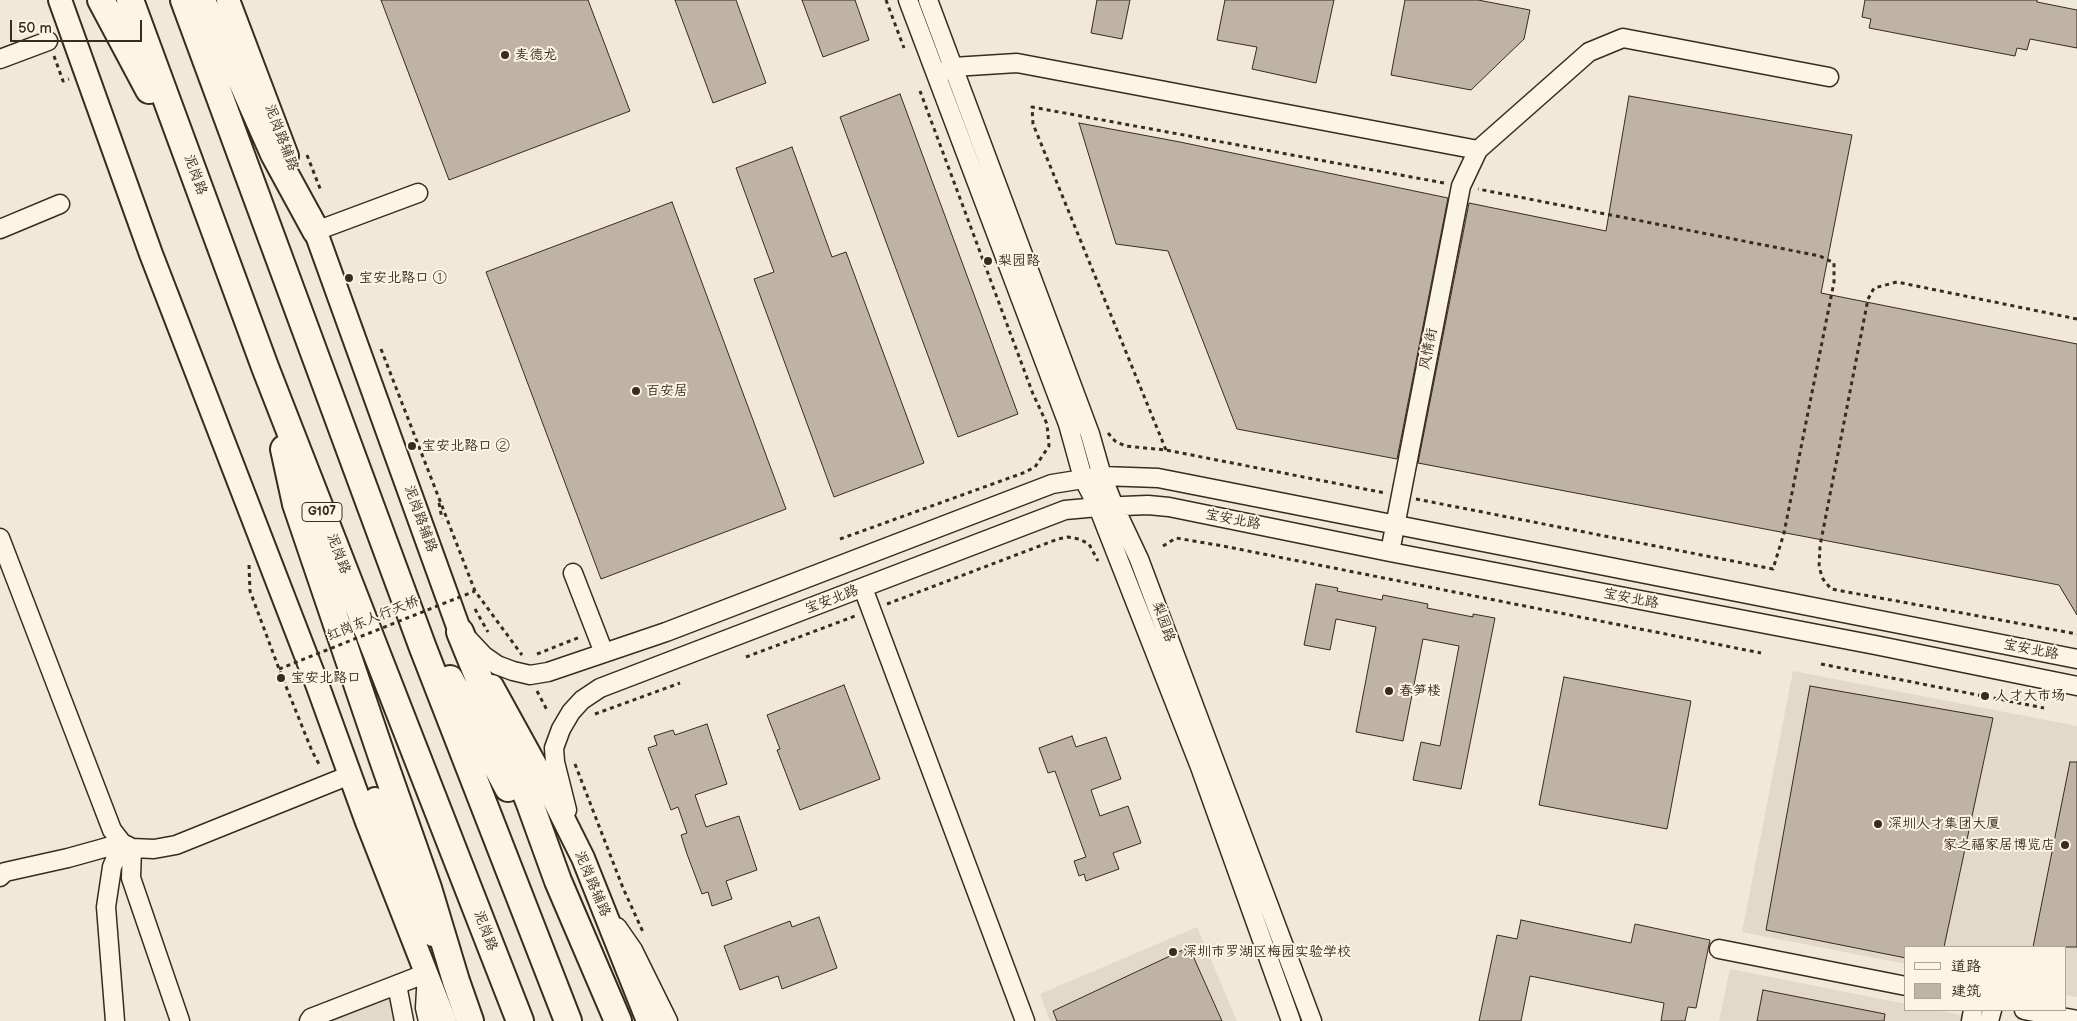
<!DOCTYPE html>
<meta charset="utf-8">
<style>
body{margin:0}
#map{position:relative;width:2077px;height:1021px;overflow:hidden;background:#f0e9d9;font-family:"Balsamiq Sans","LXGW WenKai TC",sans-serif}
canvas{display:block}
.legend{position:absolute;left:1904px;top:946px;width:162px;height:65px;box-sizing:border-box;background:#fcf5e5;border:1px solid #afa495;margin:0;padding:6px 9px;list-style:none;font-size:15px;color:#3b2a1e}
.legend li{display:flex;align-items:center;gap:10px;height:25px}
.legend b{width:25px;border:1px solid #afa495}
.scale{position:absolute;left:10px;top:20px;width:132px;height:22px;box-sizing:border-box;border:2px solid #3b2a1e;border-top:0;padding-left:6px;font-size:15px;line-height:18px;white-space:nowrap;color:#3b2a1e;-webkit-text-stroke:4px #fcf5e5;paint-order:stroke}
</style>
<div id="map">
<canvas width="2077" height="1021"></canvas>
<ul class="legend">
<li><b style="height:6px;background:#fcf5e5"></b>道路</li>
<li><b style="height:14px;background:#beb3a4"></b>建筑</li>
</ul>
<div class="scale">50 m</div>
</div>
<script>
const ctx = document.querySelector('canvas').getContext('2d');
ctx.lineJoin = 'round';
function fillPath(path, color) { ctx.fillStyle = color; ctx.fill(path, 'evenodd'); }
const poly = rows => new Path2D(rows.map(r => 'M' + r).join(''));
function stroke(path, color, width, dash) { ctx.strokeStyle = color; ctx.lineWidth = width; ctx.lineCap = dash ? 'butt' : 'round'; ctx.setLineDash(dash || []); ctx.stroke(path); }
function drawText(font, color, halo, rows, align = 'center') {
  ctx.font = font + ' "Balsamiq Sans","LXGW WenKai TC",sans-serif'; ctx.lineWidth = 4; ctx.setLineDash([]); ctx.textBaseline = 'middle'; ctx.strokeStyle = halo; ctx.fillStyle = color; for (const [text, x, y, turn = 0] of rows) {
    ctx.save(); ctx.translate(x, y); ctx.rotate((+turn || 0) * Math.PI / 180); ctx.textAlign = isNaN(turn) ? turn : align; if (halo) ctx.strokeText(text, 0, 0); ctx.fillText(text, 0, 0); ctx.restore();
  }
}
fillPath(poly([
 [1793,671,2077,726,2077,997,2066,995,2066,947,1906,947,1906,964,1742,932],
 [1197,927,1237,1021,1050,1021,1040,994],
 [1730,969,1906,1004,1906,1010,1936,1010,1994,1021,1719,1021],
 [394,994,404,1021,323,1021]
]), '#e1d9c9');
const building = poly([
 [381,0,588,0,630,111,449,180,381,0],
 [675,0,736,0,766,83,713,103,675,0],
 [802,0,855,0,869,40,823,57,802,0],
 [1097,0,1130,0,1122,39,1091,33,1097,0],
 [1225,0,1334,0,1316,83,1252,69,1257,47,1217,40,1225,0],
 [1405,0,1478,0,1530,10,1524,39,1471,90,1391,75,1405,0],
 [1865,0,2037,0,2037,2,2077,10,2077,48,2030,39,2027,50,2017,48,2015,56,1869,28,1871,19,1862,17,1865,0],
 [900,94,1018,414,958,437,840,117,900,94],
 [1629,96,1852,135,1821,293,2077,344,2077,615,2059,585,1418,463,1469,203,1606,231,1629,96],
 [1079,123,1180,142,1448,198,1397,459,1237,429,1168,251,1116,244,1079,123],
 [792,147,832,257,846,252,924,463,834,497,754,279,774,272,736,168,792,147],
 [672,202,786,509,601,579,486,272,672,202],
 [1316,584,1338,588,1337,591,1382,600,1383,595,1428,604,1427,608,1473,617,1473,614,1495,618,1461,789,1413,780,1421,742,1440,746,1459,646,1423,639,1403,741,1356,732,1376,627,1336,619,1330,650,1304,645,1316,584],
 [1564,677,1691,701,1667,829,1539,805,1564,677],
 [844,685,880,779,800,810,777,750,780,749,767,715,844,685],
 [1810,686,1993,718,1944,947,1906,947,1906,958,1766,930,1810,686],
 [707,724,727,784,695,795,706,827,739,816,757,870,726,881,732,899,712,906,708,892,702,894,687,854,681,835,687,833,678,807,671,810,648,748,657,745,654,736,673,730,675,735,707,724],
 [1072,736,1076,747,1106,737,1121,779,1091,790,1100,816,1128,806,1141,843,1113,853,1119,869,1086,881,1084,874,1079,876,1074,861,1086,857,1055,771,1048,773,1039,748,1072,736],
 [2070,762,2077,762,2077,947,2033,947,2070,762],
 [819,917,837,968,782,989,778,976,740,990,724,946,790,921,792,927,819,917],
 [1521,920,1631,943,1635,924,1710,940,1696,1008,1688,1007,1685,1021,1661,1021,1664,1003,1530,976,1521,1021,1479,1021,1497,935,1517,939,1521,920],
 [1189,947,1222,1021,1057,1021,1053,1011,1189,947],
 [1763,990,1885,1014,1884,1021,1757,1021,1763,990]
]);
fillPath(building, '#beb3a4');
stroke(building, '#3b2a1e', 1);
const minor = poly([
 [908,0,1068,424,1083,478,1098,507,1200,767,1291,1021],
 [928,0,1090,434,1102,476,1114,506,1139,559,1312,1021],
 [0,59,48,41],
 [943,72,953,67,1017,63,1478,150,1589,52,1623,38,1829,77],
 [0,229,60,204],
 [316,231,418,193],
 [0,538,112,830,122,843,132,848,154,849,176,845,350,775],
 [1390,552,1461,186,1478,150],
 [573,573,604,653],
 [863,588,1025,1021],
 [469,640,484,656,497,665,513,671,530,675,548,672,666,632,1052,484,1102,476,1158,478,2077,659],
 [567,810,555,762,554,748,561,729,571,712,582,700,600,688,1065,510,1098,507,1148,505,1169,507,1390,552,1875,645,2077,686],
 [132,848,131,878,180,1021],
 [0,877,5,872,68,858,122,843],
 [617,927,633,950,668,1021],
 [1719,949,1906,986],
 [397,985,404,1021],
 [2024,1010,2077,1020],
 [115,1021,106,907,112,867,122,843],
 [309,1021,311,1018,427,973,425,1008,428,1021],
 [1971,1021,1973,1010],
 [1989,1021,1992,1010]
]);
const major = poly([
 [60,0,151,254,317,684,367,822,445,1021],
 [228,0,287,156],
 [310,216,460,632,470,647],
 [492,686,547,786,583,858,648,1021],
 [375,799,433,935]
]);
const highway = poly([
 [101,0,149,90],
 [130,0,265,367,520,1021],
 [184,0,423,648,568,1021],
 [201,0,227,48,274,154,316,231],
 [284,449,296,504,382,757,428,888,456,981,470,1021],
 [460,632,529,801,558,881,618,1021],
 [450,679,508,788]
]);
stroke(minor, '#3b2a1e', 21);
stroke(major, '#3b2a1e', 26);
stroke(highway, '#3b2a1e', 30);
stroke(poly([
 [886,0,904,48],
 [54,56,63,81,69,79],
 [307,155,321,191],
 [2077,319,1897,282,1874,288,1868,299,1820,546,1819,567,1823,579,1831,589,2077,634],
 [381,349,475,591,522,655],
 [1108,433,1115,441,1125,446,1166,450,1385,493],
 [1166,450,1033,124,1032,107,1444,183],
 [1416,499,1773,569,1784,533,1834,282,1834,263,1820,256,1478,189],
 [439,503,442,519],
 [840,539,1023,473,1035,467,1049,446,1047,424,1033,394,920,91],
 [1163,546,1176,538,1223,546,1761,653],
 [249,565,250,591,279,669,312,751,320,766],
 [887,604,1058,539,1068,537,1079,539,1089,544,1098,561],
 [475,609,488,632],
 [537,654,580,637],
 [746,657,855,616],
 [1821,664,2044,708],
 [537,691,548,712],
 [595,714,680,683],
 [575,764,623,888,643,932]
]), '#3b2a1e', 3, [4, 4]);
stroke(minor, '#fcf5e5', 18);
stroke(major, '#fcf5e5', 22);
stroke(highway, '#fcf5e5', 26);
stroke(poly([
 [279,669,475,591]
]), '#3b2a1e', 3, [4, 4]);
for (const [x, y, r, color] of [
 [505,55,5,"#3b2a1e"],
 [988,261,5,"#3b2a1e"],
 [349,278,5,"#3b2a1e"],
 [636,391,5,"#3b2a1e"],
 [412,446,5,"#3b2a1e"],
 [281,678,5,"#3b2a1e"],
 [1389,691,5,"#3b2a1e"],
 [1985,696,5,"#3b2a1e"],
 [1878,824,5,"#3b2a1e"],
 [2065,845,5,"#3b2a1e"],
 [1173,952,5,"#3b2a1e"]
]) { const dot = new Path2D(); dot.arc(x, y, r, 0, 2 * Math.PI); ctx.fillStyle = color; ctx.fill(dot); stroke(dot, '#fcf5e5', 2); }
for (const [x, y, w] of [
 [322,512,40]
]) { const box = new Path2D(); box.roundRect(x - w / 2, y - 9.5, w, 19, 4); ctx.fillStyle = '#fcf5e5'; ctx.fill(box); stroke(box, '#3b2a1e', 1); }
drawText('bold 12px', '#3b2a1e', null, [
 ["G107",322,512]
]);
drawText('14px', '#3b2a1e', '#fcf5e5', [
 ["麦德龙",515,55],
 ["梨园路",998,261],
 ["宝安北路口 ①",359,278],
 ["百安居",646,391],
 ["宝安北路口 ②",422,446],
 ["宝安北路口",291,678],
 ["春笋楼",1399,691],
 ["人才大市场",1995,696],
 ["深圳人才集团大厦",1888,824],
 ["家之福家居博览店",2055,845,"right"],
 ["深圳市罗湖区梅园实验学校",1183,952]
], 'left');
drawText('14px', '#3b2a1e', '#fcf5e5', [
 ["泥岗路辅路",281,138,69],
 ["泥岗路",195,175,70],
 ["风情街",1429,349,-79],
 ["泥岗路辅路",420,519,70],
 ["宝安北路",1233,520,11],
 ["泥岗路",338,554,69],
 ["宝安北路",1631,599,11],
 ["宝安北路",832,600,-21],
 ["红岗东人行天桥",373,619,-22],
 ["梨园路",1163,622,70],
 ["宝安北路",2031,650,11],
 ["泥岗路辅路",592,884,67],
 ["泥岗路",485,931,69]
]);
</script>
